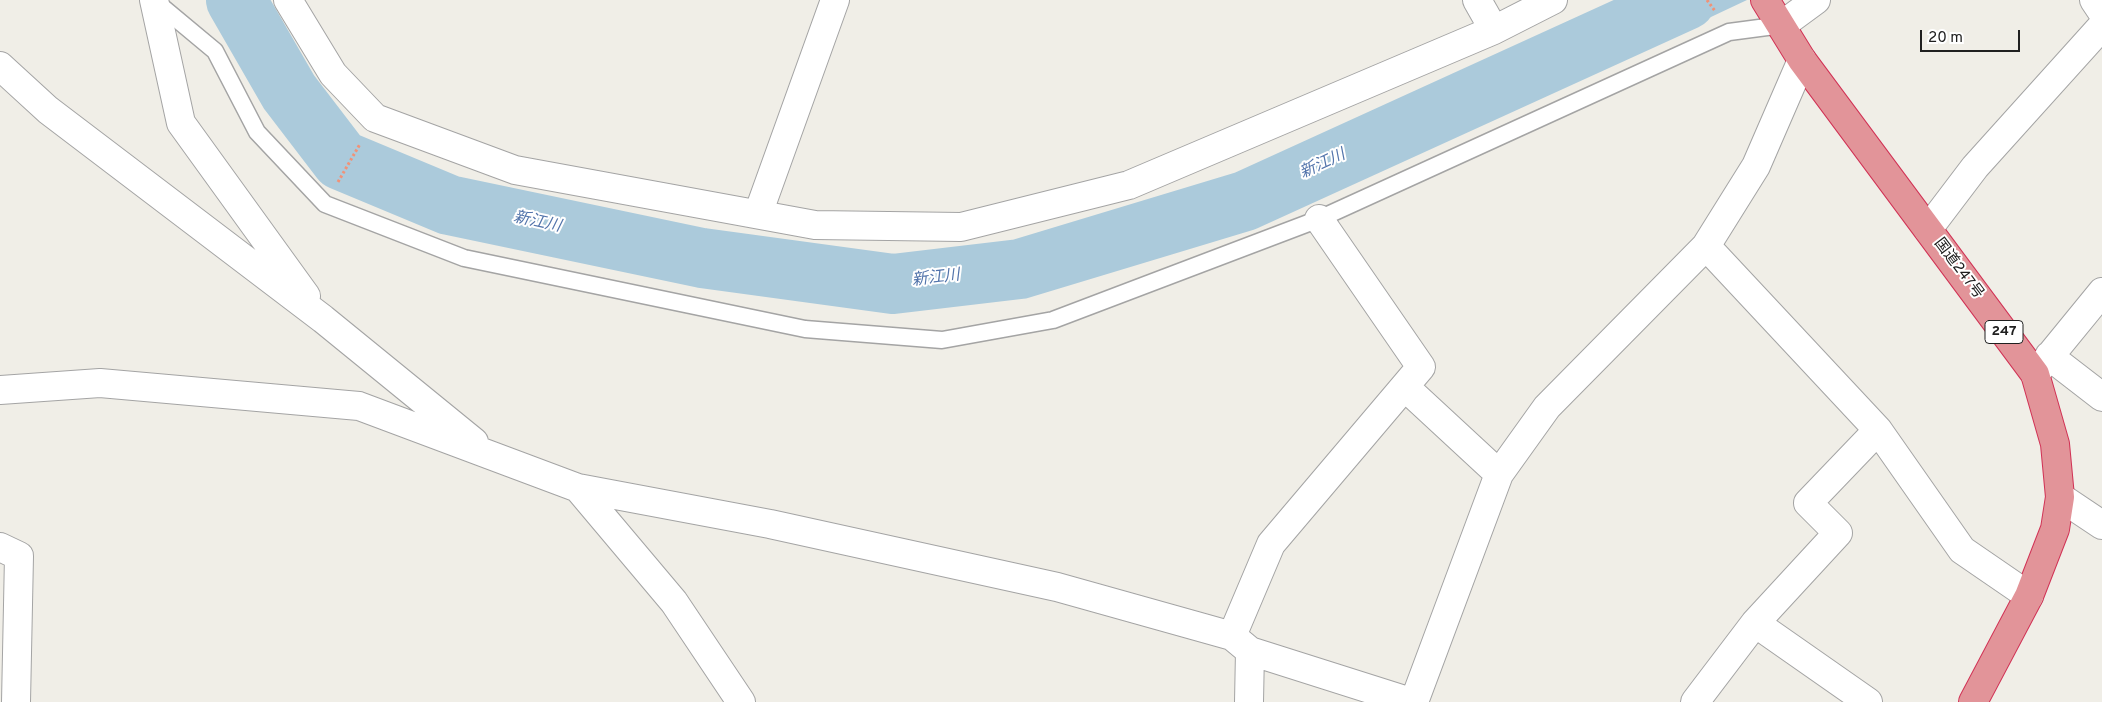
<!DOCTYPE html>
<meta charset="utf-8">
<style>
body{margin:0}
#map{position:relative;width:2102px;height:702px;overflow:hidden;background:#f0eee7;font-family:Overpass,sans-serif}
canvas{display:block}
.scale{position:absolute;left:1920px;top:30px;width:100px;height:22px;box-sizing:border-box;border:2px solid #202020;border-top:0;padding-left:6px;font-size:15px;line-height:18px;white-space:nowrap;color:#202020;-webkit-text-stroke:4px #fff;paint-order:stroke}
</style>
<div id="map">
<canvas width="2102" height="702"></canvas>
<div class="scale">20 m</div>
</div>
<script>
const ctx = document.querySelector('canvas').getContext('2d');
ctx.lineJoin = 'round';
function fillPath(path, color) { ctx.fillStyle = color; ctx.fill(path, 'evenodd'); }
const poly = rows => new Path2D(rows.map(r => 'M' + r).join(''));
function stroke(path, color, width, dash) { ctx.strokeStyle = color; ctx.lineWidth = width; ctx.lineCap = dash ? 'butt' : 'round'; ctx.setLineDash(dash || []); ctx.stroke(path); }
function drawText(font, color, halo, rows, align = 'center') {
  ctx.font = font + ' Overpass,"Noto Sans JP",sans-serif'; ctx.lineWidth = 4; ctx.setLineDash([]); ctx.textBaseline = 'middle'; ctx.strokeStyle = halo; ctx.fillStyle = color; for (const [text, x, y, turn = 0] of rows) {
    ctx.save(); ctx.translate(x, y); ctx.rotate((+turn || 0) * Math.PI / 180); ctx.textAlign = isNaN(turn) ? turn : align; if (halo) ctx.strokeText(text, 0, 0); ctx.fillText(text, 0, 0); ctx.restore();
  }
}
fillPath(poly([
 [1619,0,1747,0,1522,106,1502,53]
]), '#abcadb');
stroke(poly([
 [236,0,289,92,341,160,449,205,702,258,893,284,1020,269,1245,201,1686,0]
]), '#abcadb', 60);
const lane = poly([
 [155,1,215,51,257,132,325,204,464,258,805,329,942,340,1053,320,1319,219,1729,32,1782,25]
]);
const street = poly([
 [154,0,181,123,306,296],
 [288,0,333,74,375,118,515,170,815,225,961,227,1129,185,1494,30,1553,0],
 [1477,0,1494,30],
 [2094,0,2102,12],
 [1782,25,1816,0],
 [0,66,48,110,323,319,474,442],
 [758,214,835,0],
 [1928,229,1975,167,2102,26],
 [1706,246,1878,430,1962,550,2029,596],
 [2049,356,2102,397],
 [2035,374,2102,292],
 [1405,387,1499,474],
 [0,390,100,383,359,406,578,488,770,524,1057,587,1232,636,1250,651,1249,702],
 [578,488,674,602,741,702],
 [2060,497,2102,525],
 [0,547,19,556,16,702],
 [1755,623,1868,702],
 [1232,636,1271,544,1421,367,1319,219],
 [1250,651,1411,702],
 [1414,702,1499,474,1547,407,1706,246,1756,166,1802,60],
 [1695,702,1755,623,1838,533,1808,503,1878,430]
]);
const highway = poly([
 [1765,0,1802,60,2035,374,2055,444,2060,497,2055,529,2029,596,1973,702]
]);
stroke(lane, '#a4a4a4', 19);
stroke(street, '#a4a4a4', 30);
stroke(highway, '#d13255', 30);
stroke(poly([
 [1707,0,1715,11],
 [338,182,360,144]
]), '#f19277', 3, [2.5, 2.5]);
stroke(lane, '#fff', 16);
stroke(street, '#fff', 28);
stroke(highway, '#e29499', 28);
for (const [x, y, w] of [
 [2004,332,38]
]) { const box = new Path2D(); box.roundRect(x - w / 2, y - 11.5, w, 23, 4); ctx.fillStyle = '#fff'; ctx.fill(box); stroke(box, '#202020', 1); }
drawText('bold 14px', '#202020', null, [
 ["247",2004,332]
]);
drawText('15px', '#202020', '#fff', [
 ["国道247号",1958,269,53]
]);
drawText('italic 16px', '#5274ab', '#fff', [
 ["新江川",1323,165,-25],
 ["新江川",537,223,12],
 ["新江川",936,279,-7]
]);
</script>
